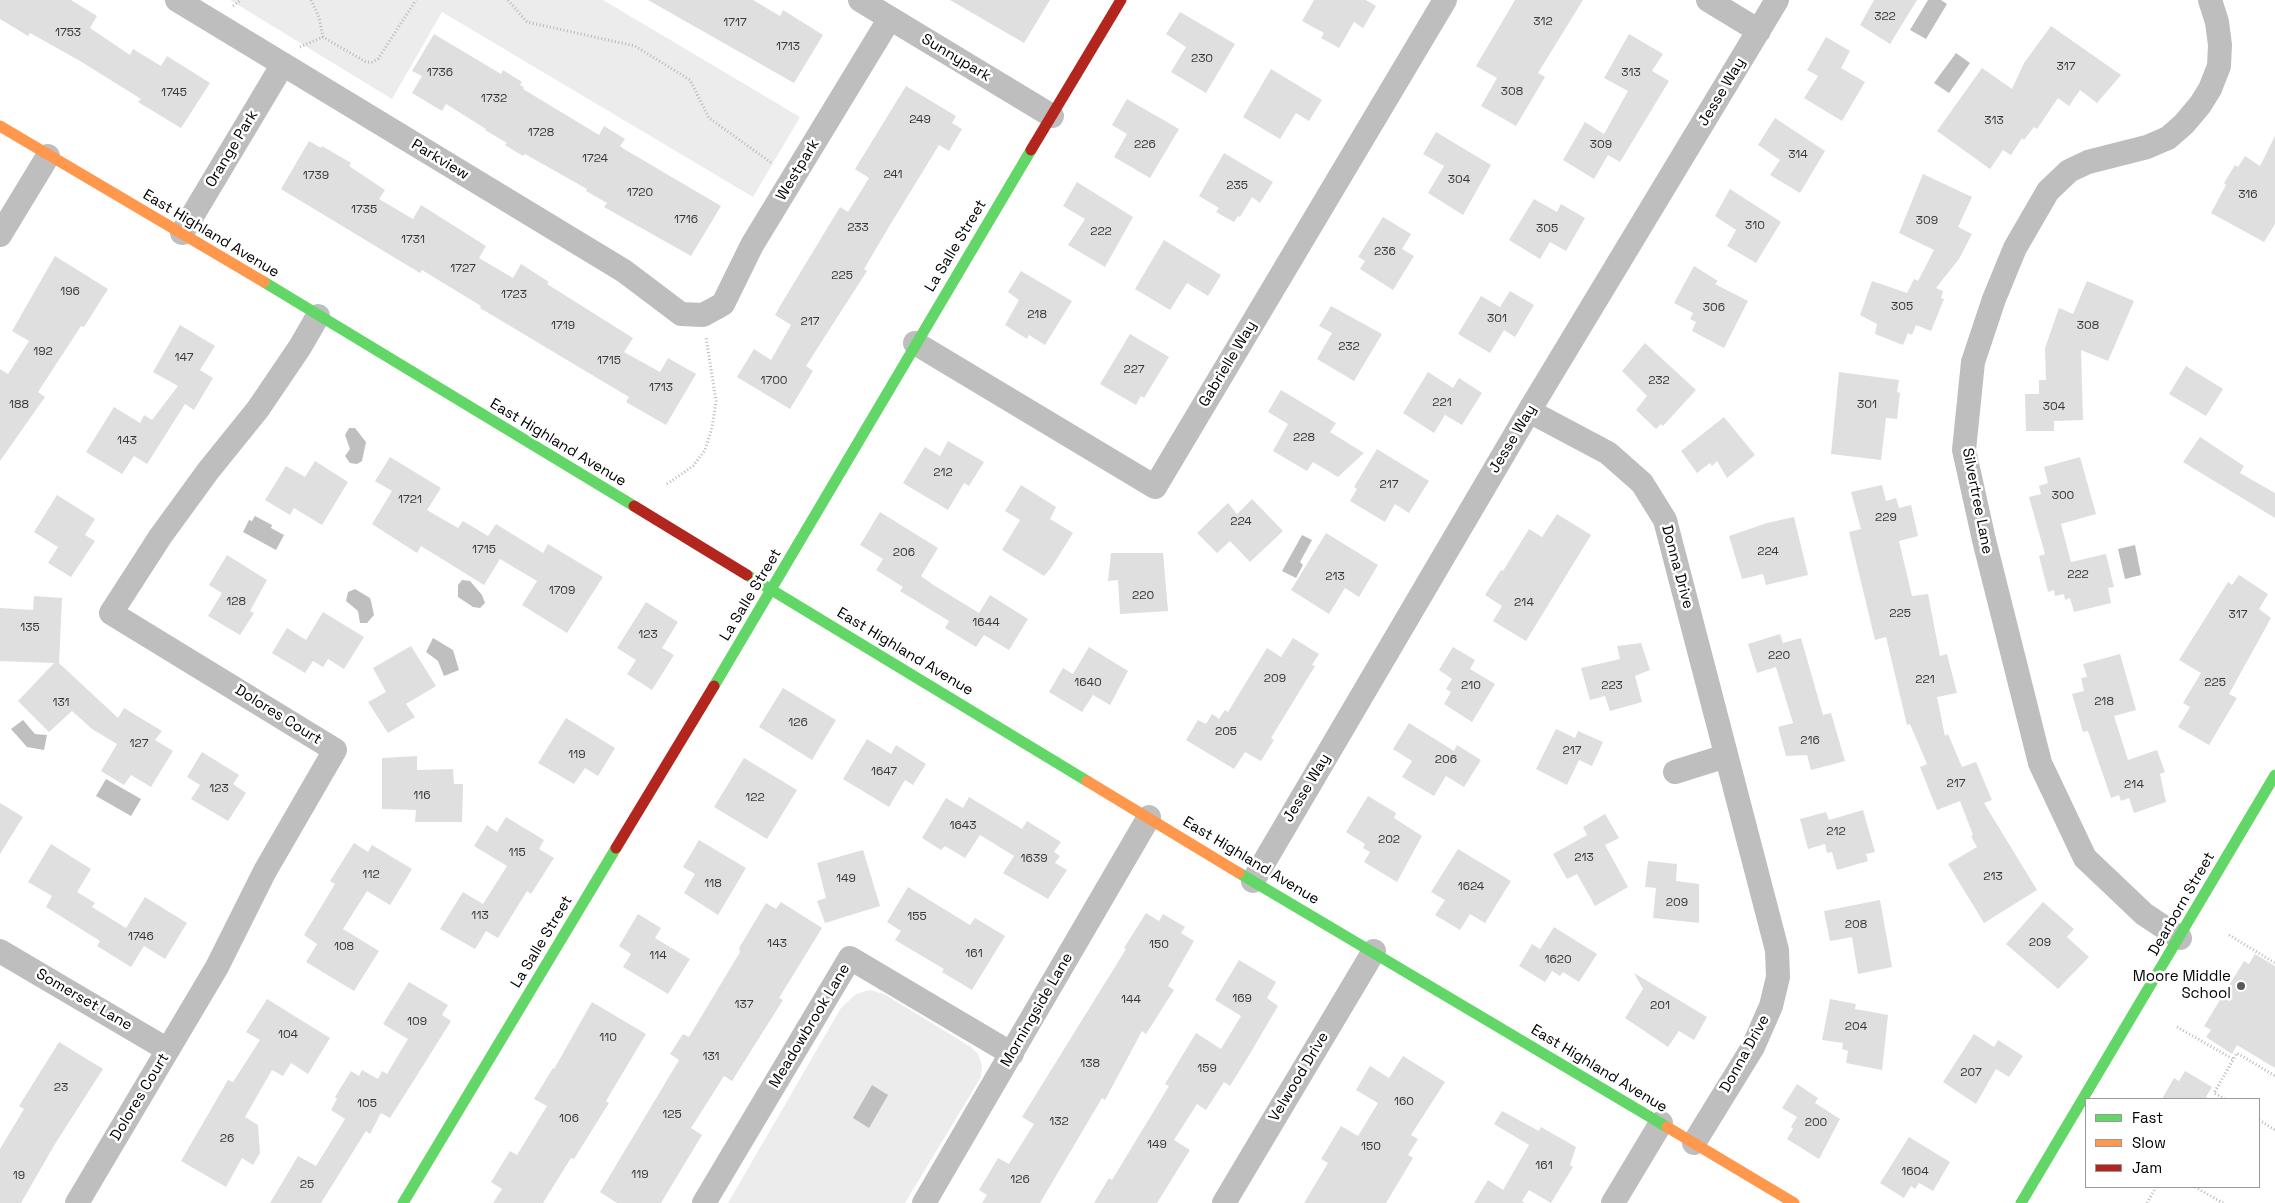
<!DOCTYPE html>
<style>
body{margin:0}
#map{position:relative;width:2275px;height:1203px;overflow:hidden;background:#fff;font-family:"Space Grotesk",sans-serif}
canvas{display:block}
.legend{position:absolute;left:2085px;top:1098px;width:175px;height:90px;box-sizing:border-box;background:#fff;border:1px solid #999;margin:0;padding:6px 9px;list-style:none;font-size:15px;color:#000}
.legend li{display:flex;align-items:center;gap:10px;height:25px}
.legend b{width:25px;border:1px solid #999}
</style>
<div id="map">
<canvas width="2275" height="1203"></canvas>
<ul class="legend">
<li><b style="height:6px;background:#63d668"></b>Fast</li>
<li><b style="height:6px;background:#ff974d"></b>Slow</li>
<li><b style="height:6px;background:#b3261e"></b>Jam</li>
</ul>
</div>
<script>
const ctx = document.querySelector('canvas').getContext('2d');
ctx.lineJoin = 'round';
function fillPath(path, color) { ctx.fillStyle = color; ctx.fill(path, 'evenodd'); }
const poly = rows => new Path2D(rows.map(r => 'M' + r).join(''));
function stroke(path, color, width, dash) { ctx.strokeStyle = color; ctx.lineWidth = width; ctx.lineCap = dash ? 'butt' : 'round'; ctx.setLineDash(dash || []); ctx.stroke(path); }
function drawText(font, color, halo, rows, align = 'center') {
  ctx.font = font + ' "Space Grotesk",sans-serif'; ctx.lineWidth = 5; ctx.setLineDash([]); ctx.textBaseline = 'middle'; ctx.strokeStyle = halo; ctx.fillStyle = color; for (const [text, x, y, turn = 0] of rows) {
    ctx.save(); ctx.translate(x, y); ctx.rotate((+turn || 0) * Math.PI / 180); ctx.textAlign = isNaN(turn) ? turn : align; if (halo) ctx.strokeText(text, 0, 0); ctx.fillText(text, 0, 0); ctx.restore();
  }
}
fillPath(poly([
 [230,0,603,0,800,117,753,197,442,12,392,99],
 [870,990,884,994,971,1047,978,1054,982,1065,981,1077,905,1203,728,1203,841,1008,856,994]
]), '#ececec');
fillPath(poly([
 [1928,0,1941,0,1947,4,1926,39,1910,30],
 [1956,53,1970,63,1949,93,1934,83],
 [349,428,355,428,366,442,362,461,357,464,350,463,345,456,350,449,345,435],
 [255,516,272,525,271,528,284,535,276,550,243,532,249,520,252,521],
 [1302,535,1312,540,1300,562,1303,565,1296,578,1282,571],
 [2135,545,2141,575,2125,579,2118,549],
 [462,580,470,581,482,595,485,603,480,608,473,607,458,597,458,585],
 [355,589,370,598,371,601,374,615,367,623,360,623,358,611,346,601,348,592],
 [433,638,453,650,459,670,444,676,438,661,426,652],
 [23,720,35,734,47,735,44,750,27,747,11,729],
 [106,779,141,799,131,816,96,796],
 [872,1085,888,1095,869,1128,853,1118]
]), '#bfbfbf');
fillPath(poly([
 [0,0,71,0,97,16,90,28,130,55,133,49,161,66,167,56,210,83,181,128,138,102,141,99,80,61,30,33,28,36,0,19],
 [648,0,753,0,780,16,783,10,823,35,794,83],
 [950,0,1050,0,1024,43],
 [1314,0,1366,0,1376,6,1363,28,1354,22,1339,48,1321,38,1324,33,1302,21],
 [1515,0,1583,0,1538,73,1545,77,1516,126,1481,106,1497,78,1476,66],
 [1874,0,1917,0,1890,44,1860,25],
 [1180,12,1235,44,1206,93,1171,72,1186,47,1166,34],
 [2051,26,2121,75,2097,103,2080,90,2069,106,2058,98,2037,129,2034,127,2024,140,2022,138,2011,155,2003,150,1990,169,1937,131,1982,68,2012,89,2024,63],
 [434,34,501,74,503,70,522,82,520,85,524,87,523,89,599,135,604,126,625,139,620,146,624,149,721,206,691,256,604,207,607,203,586,191,587,189,525,154,523,156,505,145,507,143,485,130,486,129,446,104,442,111,412,93,422,76,412,71],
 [1629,34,1663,54,1652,71,1669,81,1620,162,1608,155,1594,179,1563,160,1585,122,1604,134,1628,91,1604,78],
 [1826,37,1850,51,1841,68,1865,82,1842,121,1804,98,1818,76,1807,70],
 [1271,69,1322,100,1309,121,1296,113,1280,139,1243,117],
 [906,86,956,116,952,123,962,129,949,151,939,145,890,225,864,269,867,271,806,366,813,371,790,409,737,377,754,349,771,360,791,325,775,315,780,306,840,207,848,212,869,178,855,169],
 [1127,99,1179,129,1150,178,1114,157,1127,134,1112,125],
 [1775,118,1825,151,1800,193,1770,175,1780,160,1758,145],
 [1436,132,1491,165,1463,215,1428,193,1444,166,1423,154],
 [2275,136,2275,224,2264,242,2211,213,2226,185,2224,183,2235,165,2238,167,2245,156,2260,166],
 [309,141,321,148,322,146,351,163,349,166,385,190,379,199,413,219,421,205,486,246,479,258,513,278,521,264,549,282,547,284,633,338,624,352,660,372,668,358,696,374,666,425,626,402,629,397,480,308,481,306,422,270,420,273,281,189],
 [1224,153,1273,182,1260,203,1252,197,1240,217,1238,216,1234,222,1216,212,1219,208,1199,196],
 [1923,174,1972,197,1958,227,1972,234,1959,259,1936,288,1943,291,1941,298,1944,299,1931,331,1916,325,1912,335,1908,333,1903,345,1875,334,1877,324,1860,315,1872,281,1907,293,1914,279,1918,281,1934,250,1899,233],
 [1077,182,1133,217,1105,267,1068,245,1085,219,1063,206],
 [1730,189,1781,222,1756,263,1727,246,1736,230,1715,216],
 [1534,199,1557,212,1561,204,1585,218,1566,251,1550,242,1540,259,1509,240],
 [1383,217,1411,234,1402,249,1414,256,1393,290,1360,269,1365,261,1358,257],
 [1164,240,1221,275,1208,296,1187,283,1170,310,1135,289],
 [55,256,108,289,84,327,81,326,38,392,45,397,0,461,0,369,8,374,29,341,12,331],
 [1694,266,1718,281,1715,284,1748,301,1724,348,1692,331,1696,322,1690,319,1693,313,1674,303],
 [1021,271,1072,301,1045,345,1029,335,1027,339,1005,325,1019,300,1008,292],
 [2087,281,2134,301,2108,361,2081,350,2083,420,2054,421,2054,431,2026,431,2025,394,2039,394,2039,380,2046,380,2045,348,2059,308,2073,314],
 [1510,291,1534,305,1515,337,1504,330,1490,353,1458,334,1481,296,1500,307],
 [1331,306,1382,334,1354,381,1317,359,1332,333,1319,326],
 [180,325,215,346,200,370,213,378,194,410,185,404,147,464,134,456,122,474,86,452,114,407,140,423,144,415,152,420,178,386,153,372],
 [1130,334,1169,357,1144,398,1141,396,1136,405,1100,384],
 [1645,343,1696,390,1663,426,1661,424,1656,429,1636,410,1647,396,1622,371],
 [2186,366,2223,389,2206,416,2169,394],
 [1428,372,1453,388,1459,378,1482,393,1462,425,1445,415,1434,433,1403,413],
 [1839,372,1899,380,1897,392,1900,393,1897,419,1886,418,1881,460,1831,454],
 [1281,390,1336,423,1330,432,1364,453,1338,477,1313,462,1307,471,1273,451,1288,424,1268,412],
 [1724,417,1755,455,1727,478,1717,461,1712,466,1710,463,1697,473,1681,451],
 [2200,437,2244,466,2240,473,2275,493,2275,518,2183,462],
 [948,441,984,462,969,486,964,483,948,510,903,483,925,447,940,456],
 [1377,449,1429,481,1409,513,1395,504,1385,522,1350,501,1357,489,1354,487],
 [390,457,441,488,427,510,458,528,463,521,488,536,496,524,543,553,548,544,603,577,567,633,522,605,537,581,500,559,484,585,421,546,417,553,372,524,392,491,375,481],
 [2080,457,2096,514,2061,524,2071,562,2106,554,2114,587,2108,588,2111,603,2074,612,2070,598,2065,600,2064,594,2055,596,2054,590,2048,592,2039,556,2045,554,2029,497,2041,494,2039,486,2048,483,2044,467],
 [315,461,348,482,322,525,294,508,290,515,265,500,286,466,305,477],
 [1021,485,1056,507,1050,519,1073,533,1051,568,1044,576,1002,550,1020,520,1005,511],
 [1882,485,1886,501,1896,498,1899,508,1911,505,1918,536,1899,541,1912,596,1928,594,1940,656,1947,654,1957,693,1937,697,1945,736,1948,734,1962,767,1976,762,1992,800,1984,803,2037,890,1984,923,1948,864,1977,847,1971,836,1973,835,1960,801,1937,810,1920,767,1927,764,1910,724,1907,725,1886,637,1875,640,1849,532,1861,529,1851,492],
 [57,495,95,519,85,535,95,541,71,577,48,563,58,547,34,532],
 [1252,499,1283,531,1250,562,1230,541,1217,553,1197,533,1228,503,1237,514],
 [880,512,938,548,921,576,935,586,979,613,990,595,1028,619,1009,650,984,635,976,647,945,628,949,621,900,591,903,587,876,570,883,559,860,545],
 [1557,514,1591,535,1526,641,1493,621,1502,606,1485,595,1501,570,1503,571,1529,529,1542,537],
 [1794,517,1808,575,1766,585,1763,574,1742,579,1729,536,1767,523],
 [1326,533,1378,565,1359,597,1345,588,1329,614,1291,590],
 [1111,553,1163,553,1168,611,1120,614,1118,580,1108,581],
 [227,555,267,580,250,611,254,613,240,635,208,616,222,593,209,585],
 [2239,575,2268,594,2259,609,2271,618,2229,694,2237,698,2209,745,2178,727,2190,707,2183,703,2201,673,2179,660,2228,582,2232,585],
 [34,596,62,598,59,663,118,718,124,708,162,731,155,740,173,751,151,787,131,775,124,785,101,771,117,744,92,729,72,711,49,732,18,701,54,663,0,661,0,608,33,610],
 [646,602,678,622,662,648,674,655,652,690,627,674,636,660,617,648],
 [323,612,364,637,344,669,328,659,323,667,313,661,305,673,272,653,287,628,306,640],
 [1780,634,1783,643,1801,638,1823,715,1831,713,1845,761,1811,770,1807,755,1786,756,1778,727,1793,723,1776,667,1757,673,1748,644],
 [1293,638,1319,654,1312,665,1315,666,1271,738,1274,740,1261,761,1245,752,1234,769,1186,740,1198,720,1206,724,1212,714,1219,719,1225,710,1228,712,1267,648,1281,657],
 [1641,643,1650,670,1635,676,1642,702,1610,711,1605,696,1590,700,1581,668,1620,659,1617,646],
 [411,646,436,686,406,704,415,717,388,733,368,702,386,692,373,668],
 [1089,647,1128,671,1110,705,1093,695,1082,712,1049,692,1063,668,1073,674],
 [1453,647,1475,660,1470,669,1495,684,1472,722,1444,704,1451,692,1446,689,1452,679,1439,670],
 [2120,654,2136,710,2114,716,2128,760,2157,750,2165,772,2160,774,2166,802,2134,813,2129,798,2121,801,2119,795,2111,798,2088,731,2083,732,2072,694,2084,691,2081,678,2087,677,2083,664],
 [783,688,836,720,812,760,759,727],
 [566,718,615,748,598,776,585,768,574,784,538,763],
 [1409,723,1454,751,1457,745,1481,760,1464,787,1446,776,1434,796,1402,777,1412,761,1393,749],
 [1556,729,1575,738,1578,731,1603,742,1592,766,1579,760,1567,785,1536,769],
 [867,739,891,754,896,745,926,764,913,785,905,780,889,807,843,779],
 [202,752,239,775,233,784,246,793,228,821,191,799,200,785,187,777],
 [417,756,417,770,453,769,454,784,463,784,462,822,415,822,416,810,382,809,382,758],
 [744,758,797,790,767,839,714,807],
 [1368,796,1396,813,1394,818,1422,836,1397,882,1364,862,1370,852,1363,848,1365,844,1346,832],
 [969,797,1022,829,1027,821,1061,842,1054,852,1060,856,1055,863,1067,870,1048,899,1003,873,1014,856,980,835,965,858,945,846,941,850,922,838,946,798,963,808],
 [0,803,23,817,0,854],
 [1863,810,1875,852,1866,854,1868,861,1837,870,1832,852,1827,853,1825,844,1808,849,1800,819,1826,812,1829,820],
 [1605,814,1619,838,1605,845,1628,887,1595,906,1577,874,1567,879,1553,854,1587,835,1583,827],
 [506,817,544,840,539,849,554,858,531,894,527,891,498,938,486,931,475,949,440,929,463,892,483,904,507,866,474,846,487,825,497,832],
 [699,840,746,868,718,915,684,893,695,874,683,867],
 [354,843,368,852,372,845,412,869,390,905,367,891,343,929,379,951,354,991,306,962,317,944,304,935,335,884,330,881],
 [51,844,91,869,77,892,95,903,92,907,126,928,145,897,187,923,165,959,144,946,131,967,97,946,100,941,46,907,52,896,28,882],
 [1458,849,1511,881,1485,923,1470,914,1460,930,1435,915,1445,900,1431,892],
 [863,850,880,906,825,923,817,901,826,898,817,863],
 [1648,861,1677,864,1676,881,1699,884,1699,923,1653,918,1656,888,1645,887],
 [908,887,970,925,975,918,1005,936,972,990,942,972,944,969,895,940,901,931,887,922],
 [1880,900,1892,967,1858,974,1852,937,1830,941,1824,911],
 [781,902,822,928,779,998,783,1000,732,1081,724,1076,691,1128,702,1135,661,1203,617,1203,600,1192,679,1060,670,1054,683,1034,689,1037,740,952,739,948,766,903,776,909],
 [2043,902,2074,929,2067,937,2089,957,2058,989,2006,944],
 [1146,913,1159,921,1163,914,1185,927,1181,933,1194,941,1168,986,1174,990,1146,1034,1142,1031,1105,1100,1102,1098,1040,1203,982,1203,987,1195,979,1190,998,1158,1009,1164,1034,1124,1022,1117,1126,949,1124,948],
 [638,914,661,928,655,938,690,959,668,994,623,967,631,954,619,946],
 [1554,927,1597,954,1579,982,1563,972,1560,976,1552,971,1545,982,1519,966,1532,944,1540,949],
 [2255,954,2275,966,2275,1068,2237,1045,2232,1054,2206,1037,2211,1030,2204,1026,2244,961,2249,964],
 [1239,960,1276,982,1267,998,1278,1006,1248,1057,1230,1086,1224,1082,1206,1110,1197,1104,1174,1140,1190,1150,1157,1203,1094,1203,1109,1178,1112,1180,1169,1086,1165,1084,1196,1033,1221,1049,1241,1016,1215,1000],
 [1634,973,1707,1017,1694,1040,1679,1031,1668,1047,1625,1018,1643,989],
 [409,982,448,1005,442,1015,451,1021,409,1088,390,1118,381,1113,370,1134,366,1131,321,1203,270,1203,298,1156,316,1166,345,1119,331,1110,337,1099,335,1097,351,1071,359,1076,362,1070,378,1079,382,1071,387,1074,408,1039,383,1024],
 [267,999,330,1038,308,1074,291,1063,283,1076,272,1070,245,1117,258,1125,260,1153,253,1165,242,1158,226,1187,181,1161,228,1080,233,1082,260,1040,246,1032],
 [1830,999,1856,1004,1855,1009,1888,1015,1882,1070,1846,1063,1848,1051,1842,1049,1843,1043,1822,1040],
 [592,1002,646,1034,606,1101,609,1103,574,1159,571,1158,543,1203,493,1203,502,1189,491,1182,510,1151,517,1155,547,1106,534,1099,553,1068,554,1069],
 [1974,1034,1994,1047,1998,1040,2023,1056,2009,1077,1996,1069,1976,1104,1943,1082],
 [59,1042,103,1069,55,1144,21,1203,0,1203,0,1149,24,1109,19,1106],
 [1403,1056,1445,1082,1411,1135,1418,1139,1408,1155,1413,1158,1386,1203,1304,1203,1328,1163,1321,1159,1341,1126,1358,1136,1378,1103,1356,1090,1370,1066,1389,1078],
 [2185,1071,2212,1087,2206,1097,2209,1099,2162,1099,2174,1078,2179,1081],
 [1797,1084,1818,1098,1815,1103,1840,1119,1819,1159,1787,1139,1793,1129,1791,1127,1797,1117,1782,1108],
 [1502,1111,1539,1131,1541,1127,1576,1147,1570,1165,1573,1167,1551,1203,1529,1190,1522,1201,1525,1203,1474,1203,1488,1180,1503,1190,1529,1145,1494,1124],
 [1909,1137,1950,1162,1933,1191,1919,1183,1915,1189,1911,1186,1904,1198,1880,1183]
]), '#dfdfdf');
stroke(poly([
 [311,0,319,17,323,37,366,62,372,62,378,59,416,0],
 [508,0,527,22,635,46,690,80,709,118,773,164],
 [233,6,241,0],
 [300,47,323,37],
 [667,484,693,466,705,450,712,428,716,401,706,337],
 [2229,935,2275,963],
 [2177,1027,2233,1059],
 [2225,1099,2214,1093,2237,1053,2275,1076],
 [2259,1120,2275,1130],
 [2195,1187,2223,1203],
 [2147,1203,2156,1187]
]), '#b9b9b9', 3, [1, 2.5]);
stroke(poly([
 [177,0,624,271,681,314,703,315,723,304,752,245,890,18],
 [860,0,1052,116],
 [1708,0,1759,31],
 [182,233,283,64],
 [0,235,48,156],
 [915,343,1155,487,1445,0],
 [1529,411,1608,453,1642,483,1665,520,1777,950,1778,977,1771,1006,1753,1047,1694,1143],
 [1675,772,1726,756],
 [1253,881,1529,411,1777,0],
 [2180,938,2144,914,2085,858,2040,763,1984,540,1964,450,1973,362,1994,299,2015,248,2048,191,2069,171,2088,162,2147,147,2168,138,2184,124,2200,105,2210,89,2219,66,2220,45,2217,22,2210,0],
 [0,951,168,1050],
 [77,1203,217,967,265,871,335,750,111,613,160,537,208,471,258,409,300,347,318,316],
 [704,1203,850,958,1012,1054],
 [924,1203,1149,817],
 [1224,1203,1374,951],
 [1613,1203,1661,1123]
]), '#bebebe', 24);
stroke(poly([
 [264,282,634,506],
 [747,575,1087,781],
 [714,686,1031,150],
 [1239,873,1667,1127],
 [403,1203,616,848],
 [2021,1203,2275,775]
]), '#63d668', 11);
stroke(poly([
 [0,126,264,282],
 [1087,781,1239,873],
 [1667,1127,1794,1203]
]), '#ff974d', 11);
stroke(poly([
 [1031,150,1121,0],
 [634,506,747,575],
 [616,848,714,686]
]), '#b3261e', 11);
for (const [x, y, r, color] of [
 [2241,986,5,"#595959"]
]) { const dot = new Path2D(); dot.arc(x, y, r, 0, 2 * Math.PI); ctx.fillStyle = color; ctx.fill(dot); stroke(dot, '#fff', 2); }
drawText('12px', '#383838', null, [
 ["322",1885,17],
 ["312",1543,22],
 ["1717",735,23],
 ["1753",68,33],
 ["1713",788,47],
 ["230",1202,59],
 ["317",2066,67],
 ["1736",440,73],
 ["313",1631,73],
 ["308",1512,92],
 ["1745",174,93],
 ["1732",494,99],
 ["249",920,120],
 ["313",1994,121],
 ["1728",541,133],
 ["226",1145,145],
 ["309",1601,145],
 ["314",1798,155],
 ["1724",595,159],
 ["241",893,175],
 ["1739",316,176],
 ["304",1459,180],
 ["235",1237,186],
 ["1720",640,193],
 ["316",2248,195],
 ["1735",364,210],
 ["1716",686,220],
 ["309",1927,221],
 ["310",1755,226],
 ["233",858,228],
 ["305",1547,229],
 ["222",1101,232],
 ["1731",413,240],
 ["236",1385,252],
 ["1727",463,269],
 ["225",842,276],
 ["196",70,292],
 ["1723",514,295],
 ["305",1902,307],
 ["306",1714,308],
 ["218",1037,315],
 ["301",1497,319],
 ["217",810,322],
 ["1719",563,326],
 ["308",2088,326],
 ["232",1349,347],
 ["192",43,352],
 ["147",184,358],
 ["1715",609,361],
 ["227",1134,370],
 ["1700",774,381],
 ["232",1659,381],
 ["1713",661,388],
 ["221",1442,403],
 ["188",19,405],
 ["301",1867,405],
 ["304",2054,407],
 ["228",1304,438],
 ["143",127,441],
 ["212",943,473],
 ["217",1389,485],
 ["300",2063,496],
 ["1721",410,500],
 ["229",1886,518],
 ["224",1241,522],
 ["1715",484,550],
 ["224",1768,552],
 ["206",904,553],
 ["222",2078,575],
 ["213",1335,577],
 ["1709",562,591],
 ["220",1143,596],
 ["128",236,602],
 ["214",1524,603],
 ["225",1900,614],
 ["317",2238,615],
 ["1644",986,623],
 ["135",30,628],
 ["123",648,635],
 ["220",1779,656],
 ["209",1275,679],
 ["221",1925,680],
 ["1640",1088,683],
 ["225",2215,683],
 ["210",1471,686],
 ["223",1612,686],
 ["218",2104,702],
 ["131",61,703],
 ["126",798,723],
 ["205",1226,732],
 ["216",1810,741],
 ["127",139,744],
 ["217",1572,751],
 ["119",577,755],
 ["206",1446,760],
 ["1647",884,772],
 ["217",1956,784],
 ["214",2134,785],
 ["123",219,789],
 ["116",422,796],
 ["122",755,798],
 ["1643",963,826],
 ["212",1836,832],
 ["202",1389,840],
 ["115",517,853],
 ["213",1584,858],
 ["1639",1034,859],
 ["112",371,875],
 ["213",1993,877],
 ["149",846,879],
 ["118",713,884],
 ["1624",1471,887],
 ["209",1677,903],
 ["113",480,916],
 ["155",917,917],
 ["208",1856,925],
 ["1746",141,937],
 ["209",2040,943],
 ["143",777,944],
 ["150",1159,945],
 ["108",344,947],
 ["161",974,954],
 ["114",658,956],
 ["1620",1558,960],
 ["169",1242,999],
 ["144",1131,1000],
 ["137",744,1005],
 ["201",1660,1006],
 ["109",417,1022],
 ["204",1856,1027],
 ["104",288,1035],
 ["110",608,1038],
 ["131",711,1057],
 ["138",1090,1064],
 ["159",1207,1069],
 ["207",1971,1073],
 ["23",61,1088],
 ["160",1404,1102],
 ["105",367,1104],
 ["125",672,1115],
 ["106",569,1119],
 ["132",1059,1122],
 ["200",1816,1123],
 ["26",227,1139],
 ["149",1157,1145],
 ["150",1371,1147],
 ["161",1544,1166],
 ["1604",1915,1172],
 ["119",640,1175],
 ["19",19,1176],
 ["126",1020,1180],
 ["25",307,1185]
]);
drawText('15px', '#000', '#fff', [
 ["Sunnypark",956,58,31],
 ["Jesse Way",1722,92,-59],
 ["Orange Park",232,149,-59],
 ["Parkview",440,160,31],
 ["Westpark",798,170,-59],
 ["East Highland Avenue",211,234,31],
 ["La Salle Street",956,246,-59],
 ["Gabrielle Way",1228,364,-59],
 ["Jesse Way",1513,439,-59],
 ["East Highland Avenue",558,443,31],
 ["Silvertree Lane",1977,501,79],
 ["Donna Drive",1677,567,75],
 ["La Salle Street",751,595,-59],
 ["East Highland Avenue",905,652,31],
 ["Dolores Court",278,715,32],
 ["Jesse Way",1307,788,-59],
 ["East Highland Avenue",1251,861,31],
 ["Dearborn Street",2182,904,-60],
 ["La Salle Street",542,942,-59],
 ["Somerset Lane",84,1000,30],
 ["Morningside Lane",1037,1010,-60],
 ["Meadowbrook Lane",810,1026,-59],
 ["Donna Drive",1745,1054,-61],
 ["East Highland Avenue",1599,1069,31],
 ["Velwood Drive",1299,1077,-59],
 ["Dolores Court",140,1097,-59]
]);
drawText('15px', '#000', '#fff', [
 ["Moore Middle",2231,977],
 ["School",2231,994]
], 'right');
</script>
